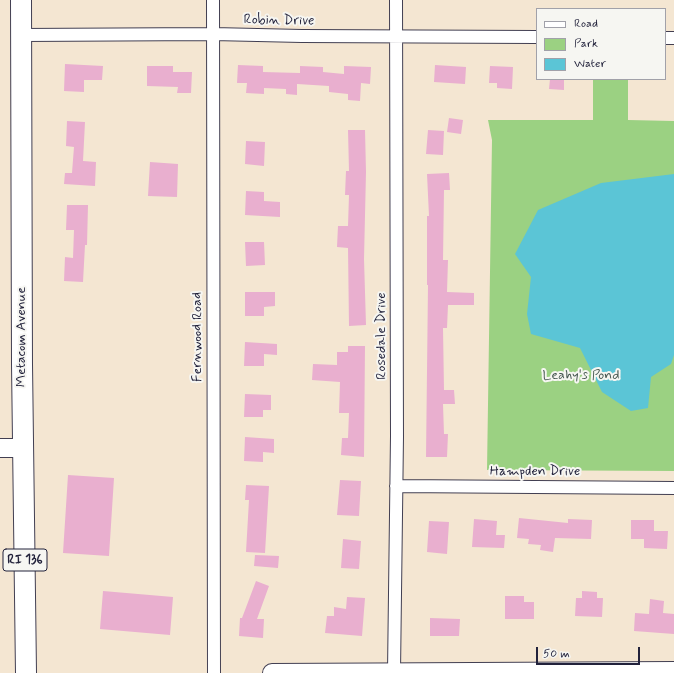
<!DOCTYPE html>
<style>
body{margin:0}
#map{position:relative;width:674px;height:673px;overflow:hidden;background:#f4e6d2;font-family:Mynerve,sans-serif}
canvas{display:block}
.legend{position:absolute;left:536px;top:8px;width:130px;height:72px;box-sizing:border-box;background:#f6f6f2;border:1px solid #a1a1a9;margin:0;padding:5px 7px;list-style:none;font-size:12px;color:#22223b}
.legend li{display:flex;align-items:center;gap:8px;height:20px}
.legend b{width:20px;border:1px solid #a1a1a9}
.scale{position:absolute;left:536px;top:647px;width:104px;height:18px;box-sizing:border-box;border:2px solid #22223b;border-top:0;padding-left:5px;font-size:12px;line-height:14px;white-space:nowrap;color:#22223b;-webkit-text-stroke:3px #f6f6f2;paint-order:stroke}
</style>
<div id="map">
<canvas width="674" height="673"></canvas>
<ul class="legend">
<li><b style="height:5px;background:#fff"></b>Road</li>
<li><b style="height:11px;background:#9bd182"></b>Park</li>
<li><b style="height:11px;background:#5bc5d6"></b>Water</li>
</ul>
<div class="scale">50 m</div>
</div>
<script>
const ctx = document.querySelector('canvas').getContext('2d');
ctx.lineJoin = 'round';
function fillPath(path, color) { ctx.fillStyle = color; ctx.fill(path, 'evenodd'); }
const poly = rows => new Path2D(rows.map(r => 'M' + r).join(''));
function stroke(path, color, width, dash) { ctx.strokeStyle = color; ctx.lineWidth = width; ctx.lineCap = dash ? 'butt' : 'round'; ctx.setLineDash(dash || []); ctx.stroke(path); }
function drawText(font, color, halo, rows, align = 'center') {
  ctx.font = font + ' Mynerve,sans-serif'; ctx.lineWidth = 4; ctx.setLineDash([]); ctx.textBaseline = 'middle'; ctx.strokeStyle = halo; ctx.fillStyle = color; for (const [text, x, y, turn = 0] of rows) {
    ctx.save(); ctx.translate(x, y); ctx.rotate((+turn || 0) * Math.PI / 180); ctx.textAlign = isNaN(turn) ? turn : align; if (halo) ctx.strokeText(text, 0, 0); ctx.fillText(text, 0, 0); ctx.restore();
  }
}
fillPath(poly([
 [593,79,628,79,628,120,674,121,674,471,487,470,492,140,488,120,593,120]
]), '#9bd182');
fillPath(poly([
 [674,174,674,355,671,364,651,377,648,408,631,411,602,392,580,348,531,334,527,314,531,277,515,254,538,210,601,183]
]), '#5bc5d6');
fillPath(poly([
 [65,64,103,66,102,80,84,80,84,92,64,91],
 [238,65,263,66,263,72,300,73,300,66,323,67,323,72,344,74,344,66,371,67,370,84,361,83,360,101,348,100,348,94,329,92,329,86,297,84,297,95,286,94,286,89,264,88,264,94,246,93,247,83,237,83],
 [435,65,466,67,465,84,434,82],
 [147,66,173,66,173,72,192,72,191,93,177,93,178,87,147,86],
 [490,66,513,67,512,89,497,88,497,83,489,83],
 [550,79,564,79,564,90,549,89],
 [449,118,463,120,461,134,447,132],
 [67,121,85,122,83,161,96,162,95,186,64,184,65,173,72,173,74,147,66,146],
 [348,130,365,130,366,172,364,259,366,325,349,326,348,248,337,247,338,226,348,226,349,195,345,195,346,171,349,171],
 [428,130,444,131,443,155,426,154],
 [246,141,265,142,264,166,245,164],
 [150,162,178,164,177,197,148,196],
 [449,173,450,190,444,190,443,260,448,260,447,292,474,293,474,305,448,305,447,328,443,328,444,390,454,390,455,404,443,404,444,434,448,434,447,457,426,457,428,285,427,285,427,216,429,216,427,174],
 [246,191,264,192,264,201,280,202,280,217,245,215],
 [67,205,88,205,87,245,85,245,83,282,64,281,65,257,73,258,74,230,66,230],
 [245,242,264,242,265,265,246,266],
 [245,292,275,292,275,306,264,307,264,316,245,316],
 [245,342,277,344,277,355,264,354,264,366,244,366],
 [348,346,365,346,364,457,341,455,342,438,348,438,349,413,339,413,340,382,312,380,313,364,337,365,337,352,348,352],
 [245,394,271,395,271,410,263,410,263,417,244,417],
 [245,437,274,439,274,453,263,452,263,462,244,461],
 [68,475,114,478,109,556,63,553],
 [340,480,361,481,359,516,337,515],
 [246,485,269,486,265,553,246,552,249,500,245,500],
 [519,518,568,523,568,519,592,520,591,539,555,538,553,552,540,550,541,545,528,544,529,539,517,538],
 [474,519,497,521,496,535,505,535,504,548,472,547],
 [631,520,654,520,654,531,668,531,667,549,644,548,644,539,631,539],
 [429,521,449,522,447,554,427,552],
 [343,539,361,541,359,569,341,568],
 [255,555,279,556,278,568,254,566],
 [256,581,269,586,257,619,264,619,263,638,239,636,240,618,242,618],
 [103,591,173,597,170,635,100,629],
 [582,591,597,592,597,598,603,598,602,617,575,616,576,598,582,598],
 [505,596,524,596,524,602,534,602,534,619,505,619],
 [347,597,365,598,362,636,325,633,327,616,334,616,334,607,346,609],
 [650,599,664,601,663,613,674,614,674,634,634,631,635,613,649,614],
 [430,618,460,619,459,636,430,636]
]), '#e9afcf');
const street = poly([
 [213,0,214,673],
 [21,35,213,34,302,36,537,37],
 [665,38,674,38],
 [396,486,674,488],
 [394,672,397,436,396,0]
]);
const secondary = poly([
 [0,448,24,448],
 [272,673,674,671]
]);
const primary = poly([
 [21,0,22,364,26,673]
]);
stroke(street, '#423f52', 14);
stroke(secondary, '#423f52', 20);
stroke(primary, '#423f52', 22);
stroke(street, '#fff', 12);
stroke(secondary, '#fff', 18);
stroke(primary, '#fff', 20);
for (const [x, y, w] of [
 [25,560,44]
]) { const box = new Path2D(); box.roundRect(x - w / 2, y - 11, w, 22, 3); ctx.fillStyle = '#f6f6f2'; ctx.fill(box); stroke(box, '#22223b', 1); }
drawText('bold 13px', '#22223b', null, [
 ["RI 136",25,560]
]);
drawText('14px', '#22223b', '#f6f6f2', [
 ["Robin Drive",279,21,1],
 ["Rosedale Drive",382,336,-90],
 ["Metacom Avenue",22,337,-90],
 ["Fernwood Road",198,337,-90],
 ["Hampden Drive",535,472]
]);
drawText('14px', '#465750', '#f6f6f2', [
 ["Leahy's Pond",581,376]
]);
</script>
